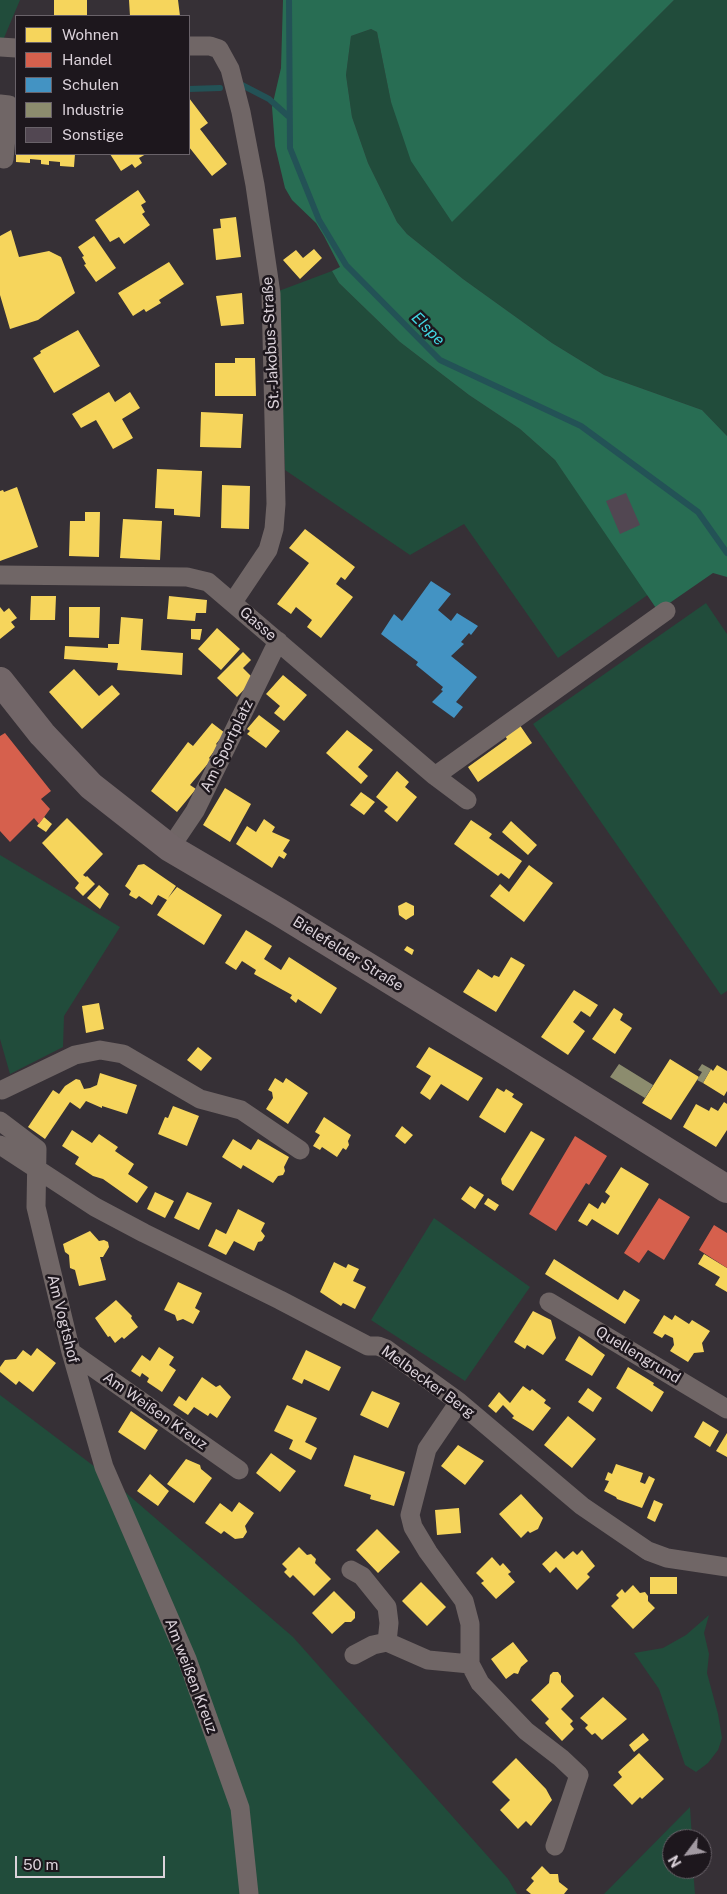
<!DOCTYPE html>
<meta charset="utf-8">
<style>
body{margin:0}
#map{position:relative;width:727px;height:1894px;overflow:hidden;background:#363036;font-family:"Public Sans",sans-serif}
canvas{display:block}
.legend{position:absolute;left:15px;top:15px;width:175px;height:140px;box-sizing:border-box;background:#1d171d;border:1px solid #696269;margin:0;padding:6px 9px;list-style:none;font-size:15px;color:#dbd2da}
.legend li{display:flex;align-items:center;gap:10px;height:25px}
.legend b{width:25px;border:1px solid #696269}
.north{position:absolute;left:662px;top:1829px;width:50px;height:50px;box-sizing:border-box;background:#1d171d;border:1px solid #696269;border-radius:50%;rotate:239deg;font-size:14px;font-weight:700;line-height:20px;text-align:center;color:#dbd2da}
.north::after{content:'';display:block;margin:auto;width:18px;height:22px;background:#a199a1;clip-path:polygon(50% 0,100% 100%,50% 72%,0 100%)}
.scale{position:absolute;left:15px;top:1856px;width:150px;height:22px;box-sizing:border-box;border:2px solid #dbd2da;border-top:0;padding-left:6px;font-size:15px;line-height:18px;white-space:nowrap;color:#dbd2da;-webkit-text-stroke:4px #1d171d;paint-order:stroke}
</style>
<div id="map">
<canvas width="727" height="1894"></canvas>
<ul class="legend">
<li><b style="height:14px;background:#f6d55c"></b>Wohnen</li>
<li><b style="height:14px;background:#d6604d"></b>Handel</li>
<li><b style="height:14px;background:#4393c3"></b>Schulen</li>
<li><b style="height:14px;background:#8c8c6e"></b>Industrie</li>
<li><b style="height:14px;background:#524752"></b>Sonstige</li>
</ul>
<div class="north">N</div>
<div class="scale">50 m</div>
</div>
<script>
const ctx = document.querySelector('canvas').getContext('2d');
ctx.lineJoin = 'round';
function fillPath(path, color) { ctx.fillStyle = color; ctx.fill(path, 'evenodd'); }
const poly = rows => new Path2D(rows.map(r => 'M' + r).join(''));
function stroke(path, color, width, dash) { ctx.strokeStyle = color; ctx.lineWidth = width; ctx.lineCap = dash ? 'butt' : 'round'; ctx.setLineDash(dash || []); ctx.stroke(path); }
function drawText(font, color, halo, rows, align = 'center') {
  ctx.font = font + ' "Public Sans",sans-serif'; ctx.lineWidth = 5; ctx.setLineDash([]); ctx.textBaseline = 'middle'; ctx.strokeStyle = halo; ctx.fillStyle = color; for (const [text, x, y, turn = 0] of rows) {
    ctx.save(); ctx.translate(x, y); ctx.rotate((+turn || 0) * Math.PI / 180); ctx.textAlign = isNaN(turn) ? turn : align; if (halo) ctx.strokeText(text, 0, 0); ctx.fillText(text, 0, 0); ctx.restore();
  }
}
fillPath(poly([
 [0,0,20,0,1,45,0,45],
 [674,0,727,0,727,436,702,410,604,375,552,343,463,279,407,234,397,222,368,163,352,117,346,75,351,36,371,29,377,32,391,102,452,221],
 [332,271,339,283,400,342,469,395,520,429,555,460,649,594,558,658,464,524,410,555,285,470,276,292],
 [706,603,727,634,727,991,721,995,533,724],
 [0,855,120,927,64,1016,63,1047,10,1074,0,1039],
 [434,1218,530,1287,465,1381,371,1320],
 [0,1395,103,1473,293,1637,508,1879,517,1894,0,1894],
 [709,1615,704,1633,709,1654,707,1673,718,1714,722,1738,718,1750,708,1763,696,1772,685,1765,659,1689,634,1653,663,1648,686,1635],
 [690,1807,692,1839,672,1839,672,1869,693,1869,695,1894,604,1894]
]), '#214c3b');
fillPath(poly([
 [283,0,674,0,452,222,411,161,391,102,377,32,371,29,351,36,346,75,352,117,368,163,397,222,407,234,463,279,552,343,604,375,702,410,727,436,727,577,713,573,658,611,555,460,520,429,469,395,400,342,339,283,332,271,340,267,324,236,316,223,292,200,285,188,275,146,272,107,281,68]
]), '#286d53');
fillPath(poly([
 [54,0,87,0,87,16,54,16],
 [129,0,178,0,180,16,130,16],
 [189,98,208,123,200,129,227,164,212,176,189,147],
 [16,154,75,154,74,167,60,166,60,162,49,161,49,165,41,164,41,160,30,159,30,163,16,162],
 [110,154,146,154,139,158,142,163,135,168,132,164,121,171],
 [138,190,146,202,141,205,145,212,142,214,150,225,124,244,119,237,110,242,95,220],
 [236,217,241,257,216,260,213,229,221,228,220,219],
 [11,230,19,257,49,251,61,257,75,293,38,320,10,329,0,295,0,236],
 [94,236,116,268,96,282,84,265,86,264,82,257,84,256,78,247],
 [314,249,322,258,300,279,283,260,296,250,303,258],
 [169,262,184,284,159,300,161,303,146,312,144,309,133,316,118,293],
 [242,293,244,324,221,326,216,296],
 [78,330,100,366,54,393,33,358,41,353,40,351],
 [235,358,255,358,256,396,215,396,215,363,235,363],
 [109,392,115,402,130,392,140,408,122,419,133,438,113,449,96,420,81,428,72,414],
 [201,412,243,414,241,448,200,447],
 [157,469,202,471,200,517,174,515,174,509,155,508],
 [222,485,250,486,249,529,221,528],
 [17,487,38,547,0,561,0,491,3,490,4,492],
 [85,512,100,512,99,557,69,556,70,521,85,521],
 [123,519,162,521,160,560,120,558],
 [305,529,355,567,345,580,341,577,336,584,353,597,321,638,307,627,312,620,296,607,291,614,277,604,309,563,289,548],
 [31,596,56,596,55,620,30,620],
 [169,596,207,600,206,613,196,613,195,621,167,619],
 [0,607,4,612,9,608,17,618,11,622,15,627,0,639],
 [69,607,100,607,99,638,69,637],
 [121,617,143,619,141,650,183,653,182,675,117,670,118,663,64,659,65,646,108,648,108,644,119,644],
 [217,628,240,649,221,670,198,649],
 [191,629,202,629,200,640,191,639],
 [243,652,251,660,243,668,254,679,237,697,217,678],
 [74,669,99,696,112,685,120,694,82,729,49,692],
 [283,675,307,695,284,721,274,713,280,706,266,694],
 [259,715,280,731,266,748,247,734,250,731,247,729],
 [212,723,225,733,216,744,218,746,209,758,211,760,190,785,196,789,177,812,151,791,188,742,193,746],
 [519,724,532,743,478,782,468,767,507,739,504,734],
 [347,730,373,750,358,767,368,776,361,784,326,753],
 [397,771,409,782,405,787,417,797,397,822,384,811,388,807,376,797],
 [225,788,251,804,230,842,203,825],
 [361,792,375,802,364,815,350,805],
 [44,817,52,824,46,832,37,826],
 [67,818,103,854,83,875,86,877,87,876,95,884,83,896,75,888,79,883,42,843],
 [264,819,275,827,272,832,290,840,283,851,287,854,284,859,279,856,272,868,236,844,247,826,256,832],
 [471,820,492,834,489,838,522,861,509,879,501,873,498,876,454,844],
 [511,821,537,845,528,855,502,832],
 [144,864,176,886,168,898,177,887,222,915,204,945,157,915,167,900,158,895,152,905,139,896,136,899,129,895,131,891,125,886,138,865],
 [529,865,553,883,524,922,490,896,500,884,509,892],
 [99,885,109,894,100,909,87,898],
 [406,902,414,906,414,915,406,920,399,915,398,906],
 [246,930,272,946,264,959,281,970,289,957,337,988,321,1014,298,999,296,1003,290,998,292,995,254,974,256,970,242,961,236,970,225,963],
 [407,946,414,950,412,955,404,950],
 [511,957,525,965,496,1012,463,992,478,969,492,978,494,975,499,977],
 [574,990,598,1005,590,1017,581,1011,573,1022,585,1031,568,1055,541,1037],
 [99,1003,104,1029,86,1033,82,1006],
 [614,1008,623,1014,620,1020,632,1028,615,1054,592,1039],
 [198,1047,212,1058,201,1071,187,1060],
 [429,1047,483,1078,468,1101,441,1084,430,1100,420,1093,431,1076,416,1067],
 [670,1059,699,1077,671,1120,642,1103],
 [717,1065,727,1071,727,1091,724,1096,703,1083,711,1069,713,1071],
 [100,1073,137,1085,127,1114,102,1106,102,1108,86,1101,80,1109,70,1102,45,1139,28,1127,53,1090,59,1094,65,1086,76,1079,80,1080,84,1089,90,1088,97,1085],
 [275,1078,283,1083,286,1078,308,1093,288,1124,266,1109,273,1098,272,1092,268,1090],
 [497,1088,504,1092,506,1089,514,1094,512,1097,523,1104,505,1133,479,1117],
 [724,1102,727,1104,727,1130,716,1147,683,1127,696,1104,709,1111,711,1107,718,1111],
 [173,1106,199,1116,187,1146,158,1134,165,1117,168,1118],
 [324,1117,351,1135,348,1141,349,1145,346,1150,343,1148,337,1157,322,1147,320,1150,313,1146,320,1135,315,1132],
 [402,1126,413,1135,405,1144,395,1136],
 [72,1130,92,1143,99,1134,118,1147,115,1151,134,1164,128,1174,148,1187,137,1203,103,1179,93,1176,75,1164,79,1157,62,1146],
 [531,1131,545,1139,513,1191,502,1184,501,1179],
 [233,1139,251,1150,258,1139,289,1157,284,1167,285,1171,283,1175,278,1176,273,1183,243,1165,241,1169,222,1157],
 [621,1167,649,1184,618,1235,592,1219,587,1226,578,1221,589,1203,598,1209,602,1202,605,1204,610,1196,605,1192],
 [470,1186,484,1195,475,1209,461,1199],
 [155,1192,174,1201,165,1218,147,1209],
 [187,1192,212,1203,199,1230,174,1218],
 [488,1198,499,1205,495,1211,484,1204],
 [238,1209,265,1223,261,1231,265,1236,262,1241,258,1242,254,1251,234,1241,226,1255,208,1246,216,1229,226,1234],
 [90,1231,99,1241,104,1240,108,1242,109,1247,103,1257,100,1257,106,1280,79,1286,75,1270,70,1268,69,1255,65,1252,63,1244],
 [704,1254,727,1268,727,1292,715,1285,720,1277,698,1264],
 [554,1259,618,1300,624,1290,640,1300,625,1324,545,1274],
 [334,1262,346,1268,348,1264,359,1269,353,1281,366,1287,355,1309,343,1303,341,1306,320,1292],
 [178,1282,202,1293,195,1308,200,1311,193,1324,183,1319,177,1321,175,1315,164,1310],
 [116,1300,132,1316,131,1318,138,1327,124,1339,122,1337,115,1343,110,1336,108,1337,95,1318],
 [533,1311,551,1320,556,1338,543,1355,527,1345,525,1349,514,1342],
 [664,1315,672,1320,675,1315,689,1324,692,1320,710,1331,702,1343,704,1352,694,1353,688,1362,670,1351,674,1345,673,1338,665,1334,662,1338,653,1333],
 [579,1336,605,1355,592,1376,565,1360],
 [159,1347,174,1357,169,1365,176,1370,162,1392,147,1382,149,1378,142,1373,140,1377,131,1371,142,1355,150,1361],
 [37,1348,56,1363,33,1392,19,1381,16,1385,0,1372,0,1367,5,1360,16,1359,23,1350,31,1356],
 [306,1350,341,1367,329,1391,304,1379,302,1384,292,1379],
 [628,1367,654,1383,653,1385,664,1392,652,1412,616,1388],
 [202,1377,216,1387,220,1385,231,1397,217,1418,210,1413,208,1416,194,1407,188,1415,173,1405,179,1396,186,1401],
 [523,1386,530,1391,532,1389,546,1400,544,1403,551,1408,533,1431,512,1418,514,1416,503,1405,496,1413,488,1406,499,1392,510,1403],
 [588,1388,602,1398,593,1412,578,1402],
 [372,1391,400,1403,388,1428,360,1415],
 [287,1405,317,1418,305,1442,317,1448,311,1460,289,1449,293,1440,274,1431],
 [131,1411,158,1430,145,1450,118,1432],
 [568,1416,596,1439,572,1468,544,1445],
 [703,1421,719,1431,710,1447,694,1437],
 [727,1433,727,1457,716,1451],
 [458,1445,484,1461,465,1485,441,1466],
 [271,1453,296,1471,280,1492,256,1473],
 [354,1455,405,1472,394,1506,370,1499,371,1495,344,1486],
 [186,1459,200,1465,201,1469,212,1478,194,1503,167,1484],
 [616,1464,643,1473,640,1482,645,1484,649,1476,655,1479,642,1508,617,1499,616,1497,604,1491,609,1481,605,1480,608,1472,612,1474],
 [150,1474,169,1491,158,1506,137,1491],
 [521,1494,543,1518,538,1529,530,1533,528,1531,521,1538,499,1514],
 [654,1500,663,1504,655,1522,647,1518],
 [239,1502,254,1513,245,1526,247,1532,243,1538,235,1539,224,1531,221,1534,205,1523,220,1503,232,1512],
 [459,1508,461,1533,437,1535,435,1510],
 [377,1529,400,1552,378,1573,356,1550],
 [299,1547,307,1555,311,1554,316,1559,315,1563,331,1579,314,1596,293,1575,290,1578,284,1572,287,1569,282,1564],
 [582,1550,595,1566,587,1574,590,1577,577,1590,556,1567,550,1573,542,1564,556,1551,564,1559,573,1551,577,1555],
 [492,1557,500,1566,503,1563,511,1572,508,1574,515,1582,496,1599,481,1583,484,1581,476,1573],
 [650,1577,677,1577,677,1594,650,1594],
 [421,1582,446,1607,427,1626,402,1601],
 [633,1585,640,1593,645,1592,648,1596,648,1601,655,1608,633,1629,611,1606,619,1598,616,1595,622,1589,625,1593],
 [334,1591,355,1612,355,1618,351,1622,345,1622,332,1634,312,1613],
 [513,1642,528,1661,521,1667,518,1674,514,1673,506,1679,491,1659],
 [553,1672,558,1672,561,1676,561,1682,574,1696,561,1709,573,1721,570,1724,574,1729,562,1741,545,1723,549,1719,531,1700,549,1683,550,1675],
 [603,1697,627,1719,602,1740,595,1733,592,1735,585,1728,588,1725,580,1718],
 [643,1733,649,1740,634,1752,629,1745],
 [639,1753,664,1779,642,1799,640,1797,632,1805,613,1785,622,1777,618,1772],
 [516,1758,546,1789,552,1800,531,1826,526,1821,518,1829,500,1810,510,1800,492,1782],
 [542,1866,550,1874,558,1874,559,1882,568,1889,564,1894,531,1894,526,1890,534,1881,531,1878]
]), '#f6d55c');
fillPath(poly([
 [5,733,51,791,41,799,50,809,39,824,34,818,10,842,0,831,0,736],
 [575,1136,607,1156,589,1185,586,1183,556,1231,529,1214],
 [659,1198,690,1217,664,1260,648,1250,639,1263,624,1253],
 [714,1225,727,1233,727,1268,699,1250]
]), '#d6604d');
fillPath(poly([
 [431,581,451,594,438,610,451,621,457,613,478,626,471,635,469,633,461,642,464,644,451,656,477,677,456,702,463,707,454,718,432,702,443,691,441,690,443,687,416,665,418,662,381,634,394,614,402,621]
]), '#4393c3');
fillPath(poly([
 [619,1064,653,1085,645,1098,610,1077],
 [702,1064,711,1069,703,1083,697,1080,702,1072,698,1070]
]), '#8c8c6e');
stroke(poly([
 [289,0,290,148,319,220,346,265,440,360,581,426,698,512,727,553],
 [242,85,269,99,288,116],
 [189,89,220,88]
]), '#235256', 6);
fillPath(poly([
 [626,493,640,525,620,534,606,501]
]), '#524752');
stroke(poly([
 [189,46,210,46,219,49,230,69,241,112,255,185,271,294,276,504,274,529,268,550,233,602],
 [0,47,16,48],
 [0,104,9,105,4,159],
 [0,575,187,577,208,582,435,776,467,800],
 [435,776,666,611],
 [170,848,195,811,278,641],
 [2,1090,75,1055,100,1050,123,1054,200,1099,241,1110,300,1150],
 [0,1121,37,1149,36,1207,71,1352,104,1467,187,1659,240,1808,249,1894],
 [0,1145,95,1207,144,1233,280,1300,368,1346,378,1346,386,1349,459,1402,582,1506,648,1551,667,1558,727,1567],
 [549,1302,727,1409],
 [71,1352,239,1470],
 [459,1402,427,1449,410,1515,413,1527,428,1552,464,1601,470,1624,470,1664,480,1683,526,1731,561,1758,579,1775,555,1846],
 [351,1570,362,1576,387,1607,389,1623,387,1642,428,1660,470,1664],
 [354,1655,373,1645,387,1642]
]), '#706666', 19);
stroke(poly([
 [0,681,42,734,91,786,170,848,279,912,509,1053,727,1189]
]), '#726668', 28);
drawText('15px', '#dbd2da', '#1d171d', [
 ["St.-Jakobus-Straße",271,343,-93],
 ["Gasse",258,624,41],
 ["Am Sportplatz",227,746,-64],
 ["Bielefelder Straße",348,954,32],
 ["Am Vogtshof",63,1319,76],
 ["Quellengrund",638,1355,31],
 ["Melbecker Berg",428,1382,36],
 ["Am Weißen Kreuz",155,1411,35],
 ["Am weißen Kreuz",191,1676,69]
]);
drawText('italic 16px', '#41d6e2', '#1d171d', [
 ["Elspe",428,329,45]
]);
</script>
